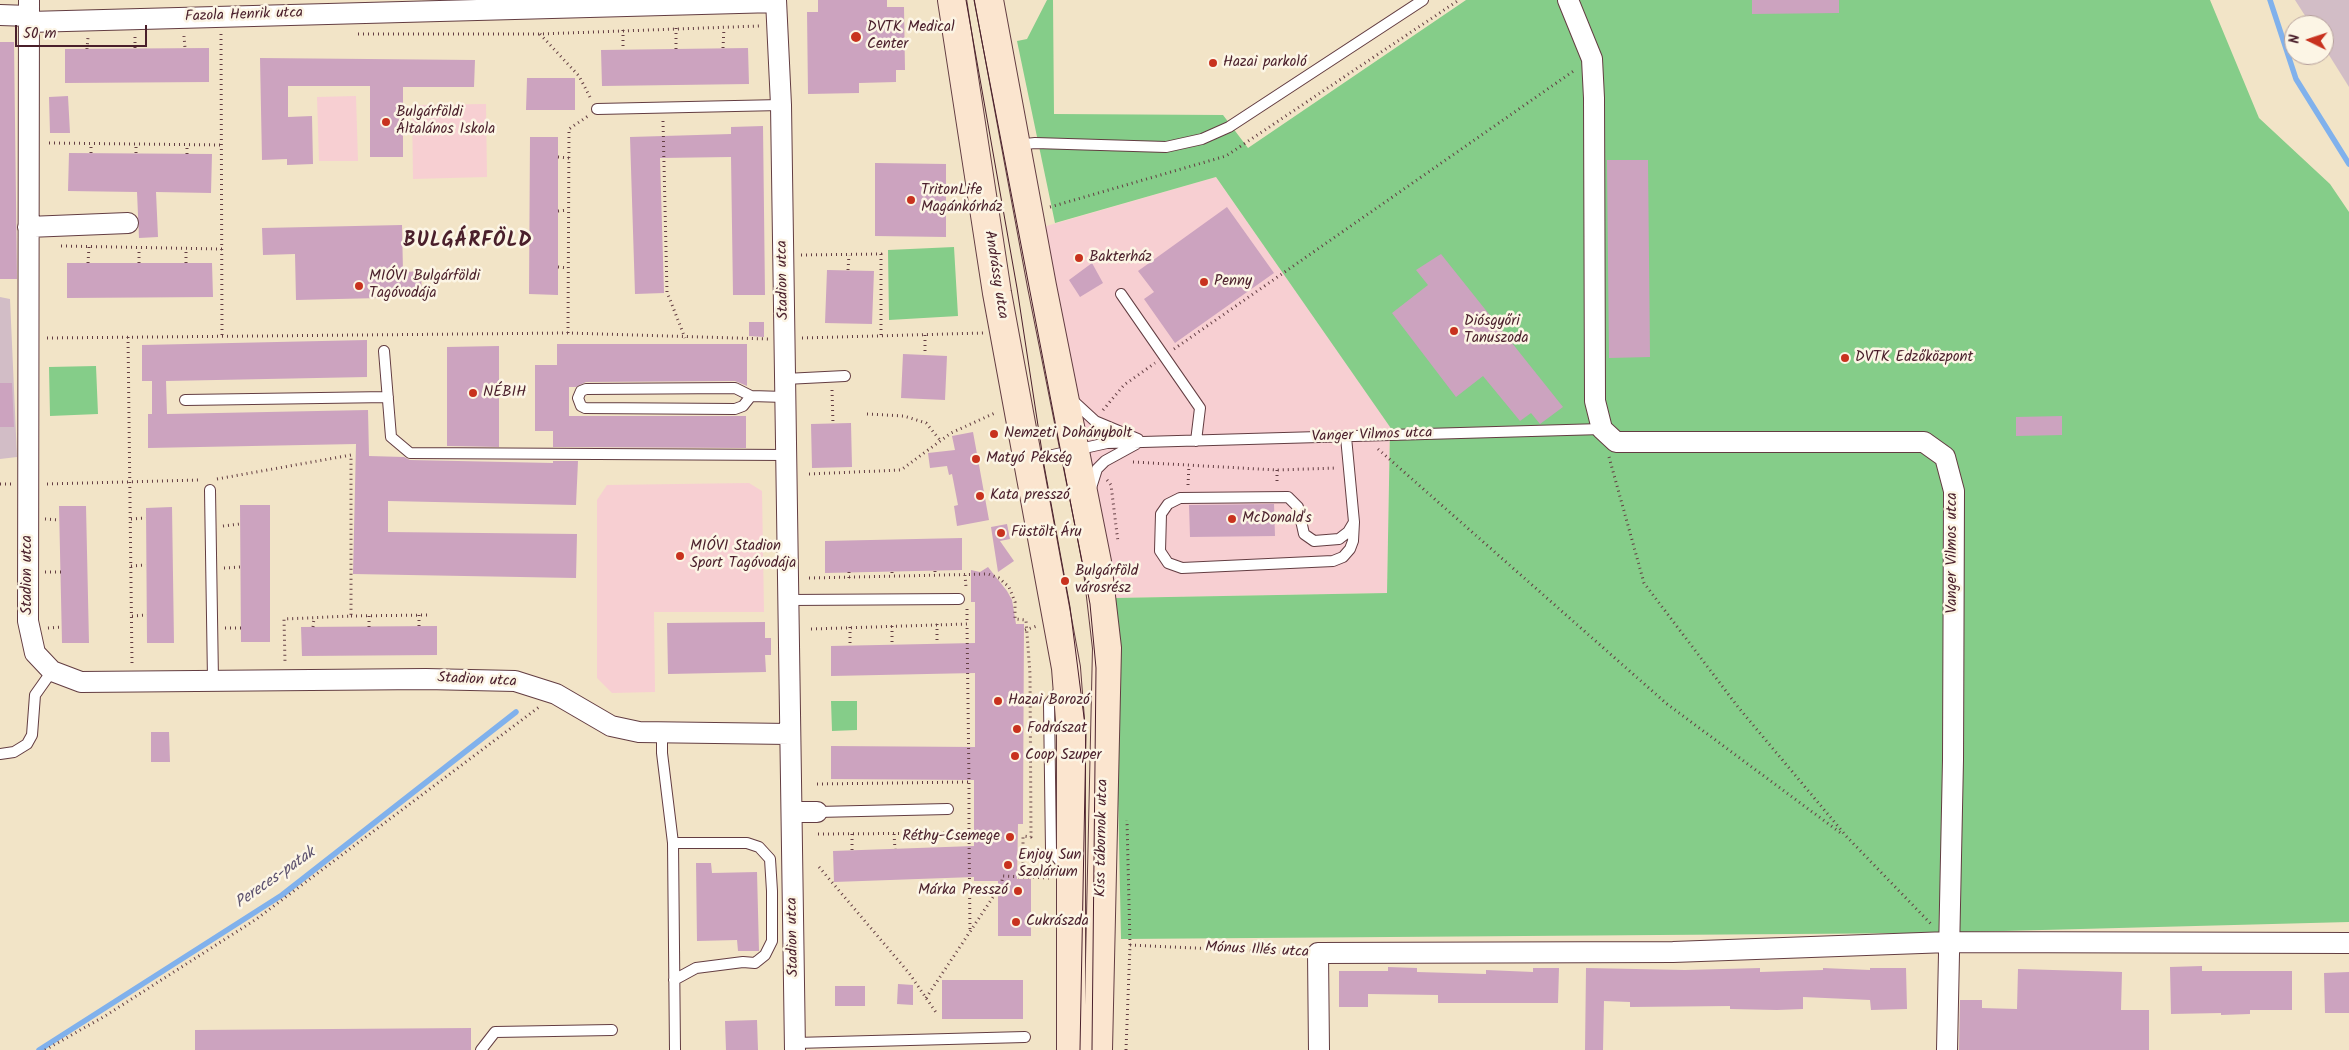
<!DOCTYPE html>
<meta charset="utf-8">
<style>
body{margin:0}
#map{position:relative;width:2349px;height:1050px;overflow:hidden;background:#f2e4c7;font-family:Kalam,sans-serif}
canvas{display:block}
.north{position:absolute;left:2284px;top:15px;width:50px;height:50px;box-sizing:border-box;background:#fcf5e5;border:1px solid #b59f9b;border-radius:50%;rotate:274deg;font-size:14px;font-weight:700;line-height:20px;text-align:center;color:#4a1f2b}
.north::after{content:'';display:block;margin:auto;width:18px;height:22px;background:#c8321e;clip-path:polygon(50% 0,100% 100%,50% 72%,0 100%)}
.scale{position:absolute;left:15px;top:25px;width:132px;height:22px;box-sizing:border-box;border:2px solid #4a1f2b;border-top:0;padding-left:6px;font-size:15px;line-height:18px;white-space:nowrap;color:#4a1f2b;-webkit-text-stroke:4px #fcf5e5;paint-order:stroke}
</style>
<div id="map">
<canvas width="2349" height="1050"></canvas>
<div class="north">N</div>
<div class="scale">50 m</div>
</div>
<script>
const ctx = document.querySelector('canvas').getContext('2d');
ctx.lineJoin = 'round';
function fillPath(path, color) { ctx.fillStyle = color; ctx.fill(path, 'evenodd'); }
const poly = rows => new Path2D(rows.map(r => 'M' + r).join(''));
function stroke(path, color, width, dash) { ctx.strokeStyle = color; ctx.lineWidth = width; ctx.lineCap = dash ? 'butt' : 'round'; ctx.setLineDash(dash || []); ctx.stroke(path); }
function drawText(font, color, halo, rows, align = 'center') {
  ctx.font = font + ' Kalam,sans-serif'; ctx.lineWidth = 5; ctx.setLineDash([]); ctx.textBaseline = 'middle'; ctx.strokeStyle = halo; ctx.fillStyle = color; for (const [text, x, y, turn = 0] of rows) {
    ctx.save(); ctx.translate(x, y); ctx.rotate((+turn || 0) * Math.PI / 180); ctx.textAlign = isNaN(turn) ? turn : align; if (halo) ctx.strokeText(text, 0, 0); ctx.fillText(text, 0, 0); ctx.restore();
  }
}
fillPath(poly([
 [356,96,358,161,319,161,317,97],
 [486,104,487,177,413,179,412,105],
 [1216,177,1390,426,1387,593,1114,598,1043,227],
 [749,483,762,491,764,612,654,612,655,692,612,693,597,678,597,500,607,485]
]), '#f7cfd2');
fillPath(poly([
 [2295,0,2349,0,2349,87,2324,47,2324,25,2311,25],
 [0,297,10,299,17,457,0,459]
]), '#d2bdc6');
fillPath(poly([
 [1047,0,1053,0,1054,114,1223,115,1248,148,1466,0,2210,0,2259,118,2330,184,2349,212,2349,922,1927,933,1121,939,1114,598,1387,593,1390,427,1216,177,1055,223,1017,41,1027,39],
 [954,247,958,316,889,320,888,250],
 [96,366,98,414,50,416,49,367],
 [831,701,857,701,857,730,832,731]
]), '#85cd89');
stroke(poly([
 [2270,0,2296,79,2349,164],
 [39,1050,282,895,516,712]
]), '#80b1ec', 5.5);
fillPath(poly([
 [818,0,887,0,887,7,904,7,905,70,896,70,896,82,859,83,859,93,808,94,807,12,818,12],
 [1752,0,1839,0,1839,13,1752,14],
 [0,42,14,42,17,279,0,279],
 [209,48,209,82,65,83,65,49],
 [748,48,749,84,602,86,601,50],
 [260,58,475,60,474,87,403,87,403,157,370,157,370,86,288,86,288,117,312,116,313,164,287,165,287,159,262,160],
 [527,78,575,78,575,110,526,110],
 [68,96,70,133,50,133,49,97],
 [763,126,765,295,733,295,731,157,660,158,664,293,635,294,630,137,731,134,731,127],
 [530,137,558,137,558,295,529,294],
 [69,153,212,154,211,193,156,192,158,237,139,238,137,192,68,191],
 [1607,160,1648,160,1650,357,1609,358],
 [875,163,946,164,946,237,875,236],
 [1227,207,1274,273,1175,343,1144,299,1154,292,1138,271],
 [402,225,403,272,421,271,422,297,296,300,295,254,263,255,262,228],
 [1441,254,1563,407,1540,424,1531,413,1520,421,1483,376,1456,397,1392,313,1428,285,1416,270],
 [67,263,212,263,213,297,67,298],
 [1092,263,1103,283,1080,297,1069,280],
 [827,270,874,271,872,324,825,323],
 [749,322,764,322,764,337,749,336],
 [367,340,367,377,166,381,167,414,368,410,369,456,404,457,410,460,553,463,553,461,578,461,576,505,388,501,388,532,577,534,576,578,353,574,356,444,148,448,148,414,152,414,152,381,142,381,142,345],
 [557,344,747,344,747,386,735,381,586,382,576,387,569,387,569,416,746,416,746,448,553,447,553,431,535,431,535,365,557,365],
 [499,346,499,447,447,446,447,347],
 [903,354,947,356,945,400,901,398],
 [0,383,12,383,14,427,0,427],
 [2062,416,2062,435,2016,436,2016,417],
 [851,423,852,467,812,468,811,424],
 [973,432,989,520,957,526,954,506,958,505,952,474,949,475,947,466,930,468,928,453,955,450,952,436],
 [1274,504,1275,536,1190,537,1189,505],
 [240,505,270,505,270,642,241,642],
 [59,506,86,506,89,643,62,643],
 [172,507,174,643,147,643,146,508],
 [1007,524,1010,539,1000,541,1014,561,998,572,991,527],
 [962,538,962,570,825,573,825,541],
 [988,567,1007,591,1012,600,1016,624,1024,624,1023,816,1023,824,1018,824,1017,879,1031,879,1031,936,998,936,998,881,974,881,974,877,834,882,833,851,974,846,974,780,831,779,831,746,975,747,975,673,831,676,831,646,975,643,975,602,971,602,971,570,980,572],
 [765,622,765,638,771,638,771,655,765,655,766,672,668,674,667,623],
 [437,626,437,655,302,656,301,627],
 [151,732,169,732,170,762,151,762],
 [696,863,711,863,712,873,757,872,759,951,738,951,737,940,697,941],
 [2202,966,2202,971,2292,971,2292,1010,2250,1010,2250,1014,2221,1015,2221,1013,2171,1014,2170,967],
 [1388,967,1417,968,1417,972,1486,974,1486,970,1533,972,1533,968,1559,968,1558,1003,1438,1003,1438,995,1368,994,1368,1007,1339,1007,1339,971,1388,971],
 [1586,968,1685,970,1760,968,1760,972,1823,970,1823,968,1870,970,1870,968,1906,968,1907,1009,1871,1010,1870,1000,1803,997,1803,1009,1777,1010,1730,1009,1730,1006,1630,1007,1630,1002,1604,1001,1603,1050,1585,1050],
 [2018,969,2122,972,2121,1010,2149,1010,2149,1050,1959,1050,1960,1000,1982,1000,1982,1008,2017,1009],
 [2349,972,2349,1013,2325,1013,2324,973],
 [942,980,1023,980,1023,1019,942,1019],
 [898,984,913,985,913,1005,897,1004],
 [835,986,865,986,865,1006,835,1006],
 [757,1020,758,1050,726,1050,725,1021],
 [471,1028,471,1050,195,1050,195,1030]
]), '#cca3bf');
const lane = poly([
 [597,109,781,105],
 [1016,145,1035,143,1166,147,1202,139,1229,127,1423,0],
 [1121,294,1200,408,1196,441],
 [384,351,391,437,410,453,786,455],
 [785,379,845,376],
 [751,396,743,406,735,409,585,408,581,406,578,398,581,391,586,389,735,388,751,396,785,397],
 [1070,398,1095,421,1138,439],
 [185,400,388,397],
 [1346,437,1354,522,1353,541,1350,549,1343,557,1333,561,1182,568,1168,563,1160,551,1161,514,1168,504,1180,498,1288,497,1298,507,1304,534,1314,541,1339,539,1348,532,1354,522],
 [1030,460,1107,443,1602,429],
 [210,490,213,680],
 [1090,491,1097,469,1105,461,1136,444],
 [789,600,959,599],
 [1063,686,1049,704,1051,850,1066,869],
 [662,733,662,753,673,843,675,1050],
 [0,754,14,752,27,744,32,735,35,695,52,671],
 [817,812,948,809],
 [673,843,747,843,759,847,770,859,772,891,772,941,765,955,755,963,743,962,696,968,674,980],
 [795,1043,1025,1037],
 [481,1050,495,1032,612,1030]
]);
const street = poly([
 [29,0,28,621,35,653,52,671,81,682,426,679,515,681,556,694,611,726,639,732,790,734],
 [776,0,781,105,795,1050],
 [1568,0,1592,59,1594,98,1595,401,1602,429,1616,442,1924,442,1945,457,1954,491,1953,760,1947,1050],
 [0,15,29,16],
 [29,22,776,2],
 [28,227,128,223],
 [792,812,817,812],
 [1319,1050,1318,953,1673,952,1949,942,2349,943]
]);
const secondary = poly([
 [952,0,997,293,1066,668,1071,733,1071,1050],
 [989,0,1042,286,1097,562,1107,648,1098,1050]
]);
stroke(lane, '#633d42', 12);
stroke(street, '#633d42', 22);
stroke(secondary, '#633d42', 30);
stroke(poly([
 [676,28,676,49],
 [623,30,623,50],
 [221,34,222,336],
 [358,34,540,34,759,26],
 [540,34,579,76,591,99],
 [184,36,185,48],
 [135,37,135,49],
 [723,48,724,28],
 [87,49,88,37],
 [663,121,667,292,685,338],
 [49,143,222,145],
 [91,153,91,143],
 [136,153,136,144],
 [187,154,187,144],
 [558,157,569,158],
 [1050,207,1226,156,1459,0],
 [558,211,568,210],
 [61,246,222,249],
 [801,255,881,254,881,337],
 [88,263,89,247],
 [139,263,139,248],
 [186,263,186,249],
 [558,267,568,268],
 [848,270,849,255],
 [568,333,569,129,588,116],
 [925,335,925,355],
 [128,337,132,664],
 [47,338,568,333,768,339],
 [802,338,983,333],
 [1174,349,1575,70],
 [832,390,833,424],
 [1103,410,1124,385,1155,363],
 [867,414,904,416,926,423,940,440],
 [1378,449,1667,704,1842,834],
 [1609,457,1644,583,1738,707,1847,837,1931,924],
 [1133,462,1277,470,1337,468],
 [1277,470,1277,484],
 [809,474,901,470,951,433,997,412],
 [217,479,351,455,351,616,284,619,285,662],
 [1107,480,1111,485,1118,542],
 [0,484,12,484],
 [47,484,200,480],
 [1188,485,1189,465],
 [45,519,60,520],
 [131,519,146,518],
 [223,526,240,524],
 [131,566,146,565],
 [224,568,241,567],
 [935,571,935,576],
 [45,572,61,572],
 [892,572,892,577],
 [965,575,966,587],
 [809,578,988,574,999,578,1009,587,1015,602,1015,619,1026,620,1030,674,1031,837,1023,836,1023,876],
 [849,578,849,572],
 [132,616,147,615],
 [351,616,428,615],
 [369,616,369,627],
 [937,624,937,644],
 [419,626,419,615],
 [892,626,892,645],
 [313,627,314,618],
 [850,627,850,645],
 [48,628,62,627],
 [225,628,241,628],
 [811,629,967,624,967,608],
 [1025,630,1037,626],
 [817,784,969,782,967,624],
 [934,833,934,847],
 [969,833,970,932],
 [818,834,969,833,969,782],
 [852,834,852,850],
 [894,834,895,849],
 [819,867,909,973,937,1014],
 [1130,945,1300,953],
 [926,998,1001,885,1003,876,1049,878],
 [45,1050,105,1016,255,920,539,707],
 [1126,1050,1130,945,1127,820]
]), '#633d42', 3, [1, 4]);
stroke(lane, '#fff', 10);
stroke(street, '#fff', 20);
stroke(secondary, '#fbe5cf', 28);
stroke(poly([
 [966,0,1017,288,1044,465,1070,607,1086,733,1080,1050],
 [974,0,1090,604,1096,668,1092,1050]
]), '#4a1f2b', 1);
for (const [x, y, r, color] of [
 [856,37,6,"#c8321e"],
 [1213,63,5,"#c8321e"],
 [386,122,5,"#c8321e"],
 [911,200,5,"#c8321e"],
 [1079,258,5,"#c8321e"],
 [1204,282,5,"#c8321e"],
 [359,286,5,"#c8321e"],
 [1454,331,5,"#c8321e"],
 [1845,358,5,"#c8321e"],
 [473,393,5,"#c8321e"],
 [994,434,5,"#c8321e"],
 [976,459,5,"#c8321e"],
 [980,496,5,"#c8321e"],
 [1232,519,5,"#c8321e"],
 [1001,533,5,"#c8321e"],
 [680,556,5,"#c8321e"],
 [1065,581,5,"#c8321e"],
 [998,701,5,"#c8321e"],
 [1017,729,5,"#c8321e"],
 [1015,756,5,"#c8321e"],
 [1010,837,5,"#c8321e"],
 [1008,865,5,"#c8321e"],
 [1018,891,5,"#c8321e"],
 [1016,922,5,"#c8321e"]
]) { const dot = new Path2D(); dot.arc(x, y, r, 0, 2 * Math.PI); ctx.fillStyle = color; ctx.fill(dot); stroke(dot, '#fcf5e5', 2); }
drawText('15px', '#4a1f2b', '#fcf5e5', [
 ["Fazola Henrik utca",244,16,-2],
 ["Andrássy utca",995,275,81],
 ["Stadion utca",784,280,-91],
 ["Vanger Vilmos utca",1372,436,-2],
 ["Vanger Vilmos utca",1953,553,-90],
 ["Stadion utca",28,575,-90],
 ["Stadion utca",477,681,3],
 ["Kiss tábornok utca",1103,838,-89],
 ["Stadion utca",794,937,-91],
 ["Mónus Illés utca",1257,951,3]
]);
drawText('15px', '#4a1f2b', '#fcf5e5', [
 ["DVTK Medical",867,28],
 ["Center",867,45],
 ["Hazai parkoló",1223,63],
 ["Bulgárföldi",396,113],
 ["Általános Iskola",396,130],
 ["TritonLife",921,191],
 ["Magánkórház",921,208],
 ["Bakterház",1089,258],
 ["MIÓVI Bulgárföldi",369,277],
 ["Tagóvodája",369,294],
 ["Penny",1214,282],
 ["Diósgyőri",1464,322],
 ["Tanuszoda",1464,339],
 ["DVTK Edzőközpont",1855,358],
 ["NÉBIH",483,393],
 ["Nemzeti Dohánybolt",1004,434],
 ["Matyó Pékség",986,459],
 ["Kata presszó",990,496],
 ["McDonald's",1242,519],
 ["Füstölt Áru",1011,533],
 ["MIÓVI Stadion",690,547],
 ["Sport Tagóvodája",690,564],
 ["Bulgárföld",1075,572],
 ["városrész",1075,589],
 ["Hazai Borozó",1008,701],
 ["Fodrászat",1027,729],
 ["Coop Szuper",1025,756],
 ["Réthy-Csemege",1000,837,"right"],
 ["Enjoy Sun",1018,856],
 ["Szolárium",1018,873],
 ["Márka Presszó",1008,891,"right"],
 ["Cukrászda",1026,922]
], 'left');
drawText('italic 16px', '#5d526f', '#fcf5e5', [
 ["Pereces-patak",276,879,-35]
]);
ctx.letterSpacing = '1px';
drawText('bold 20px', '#4a1f2b', '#fcf5e5', [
 ["BULGÁRFÖLD",468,243]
]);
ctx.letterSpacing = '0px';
</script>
